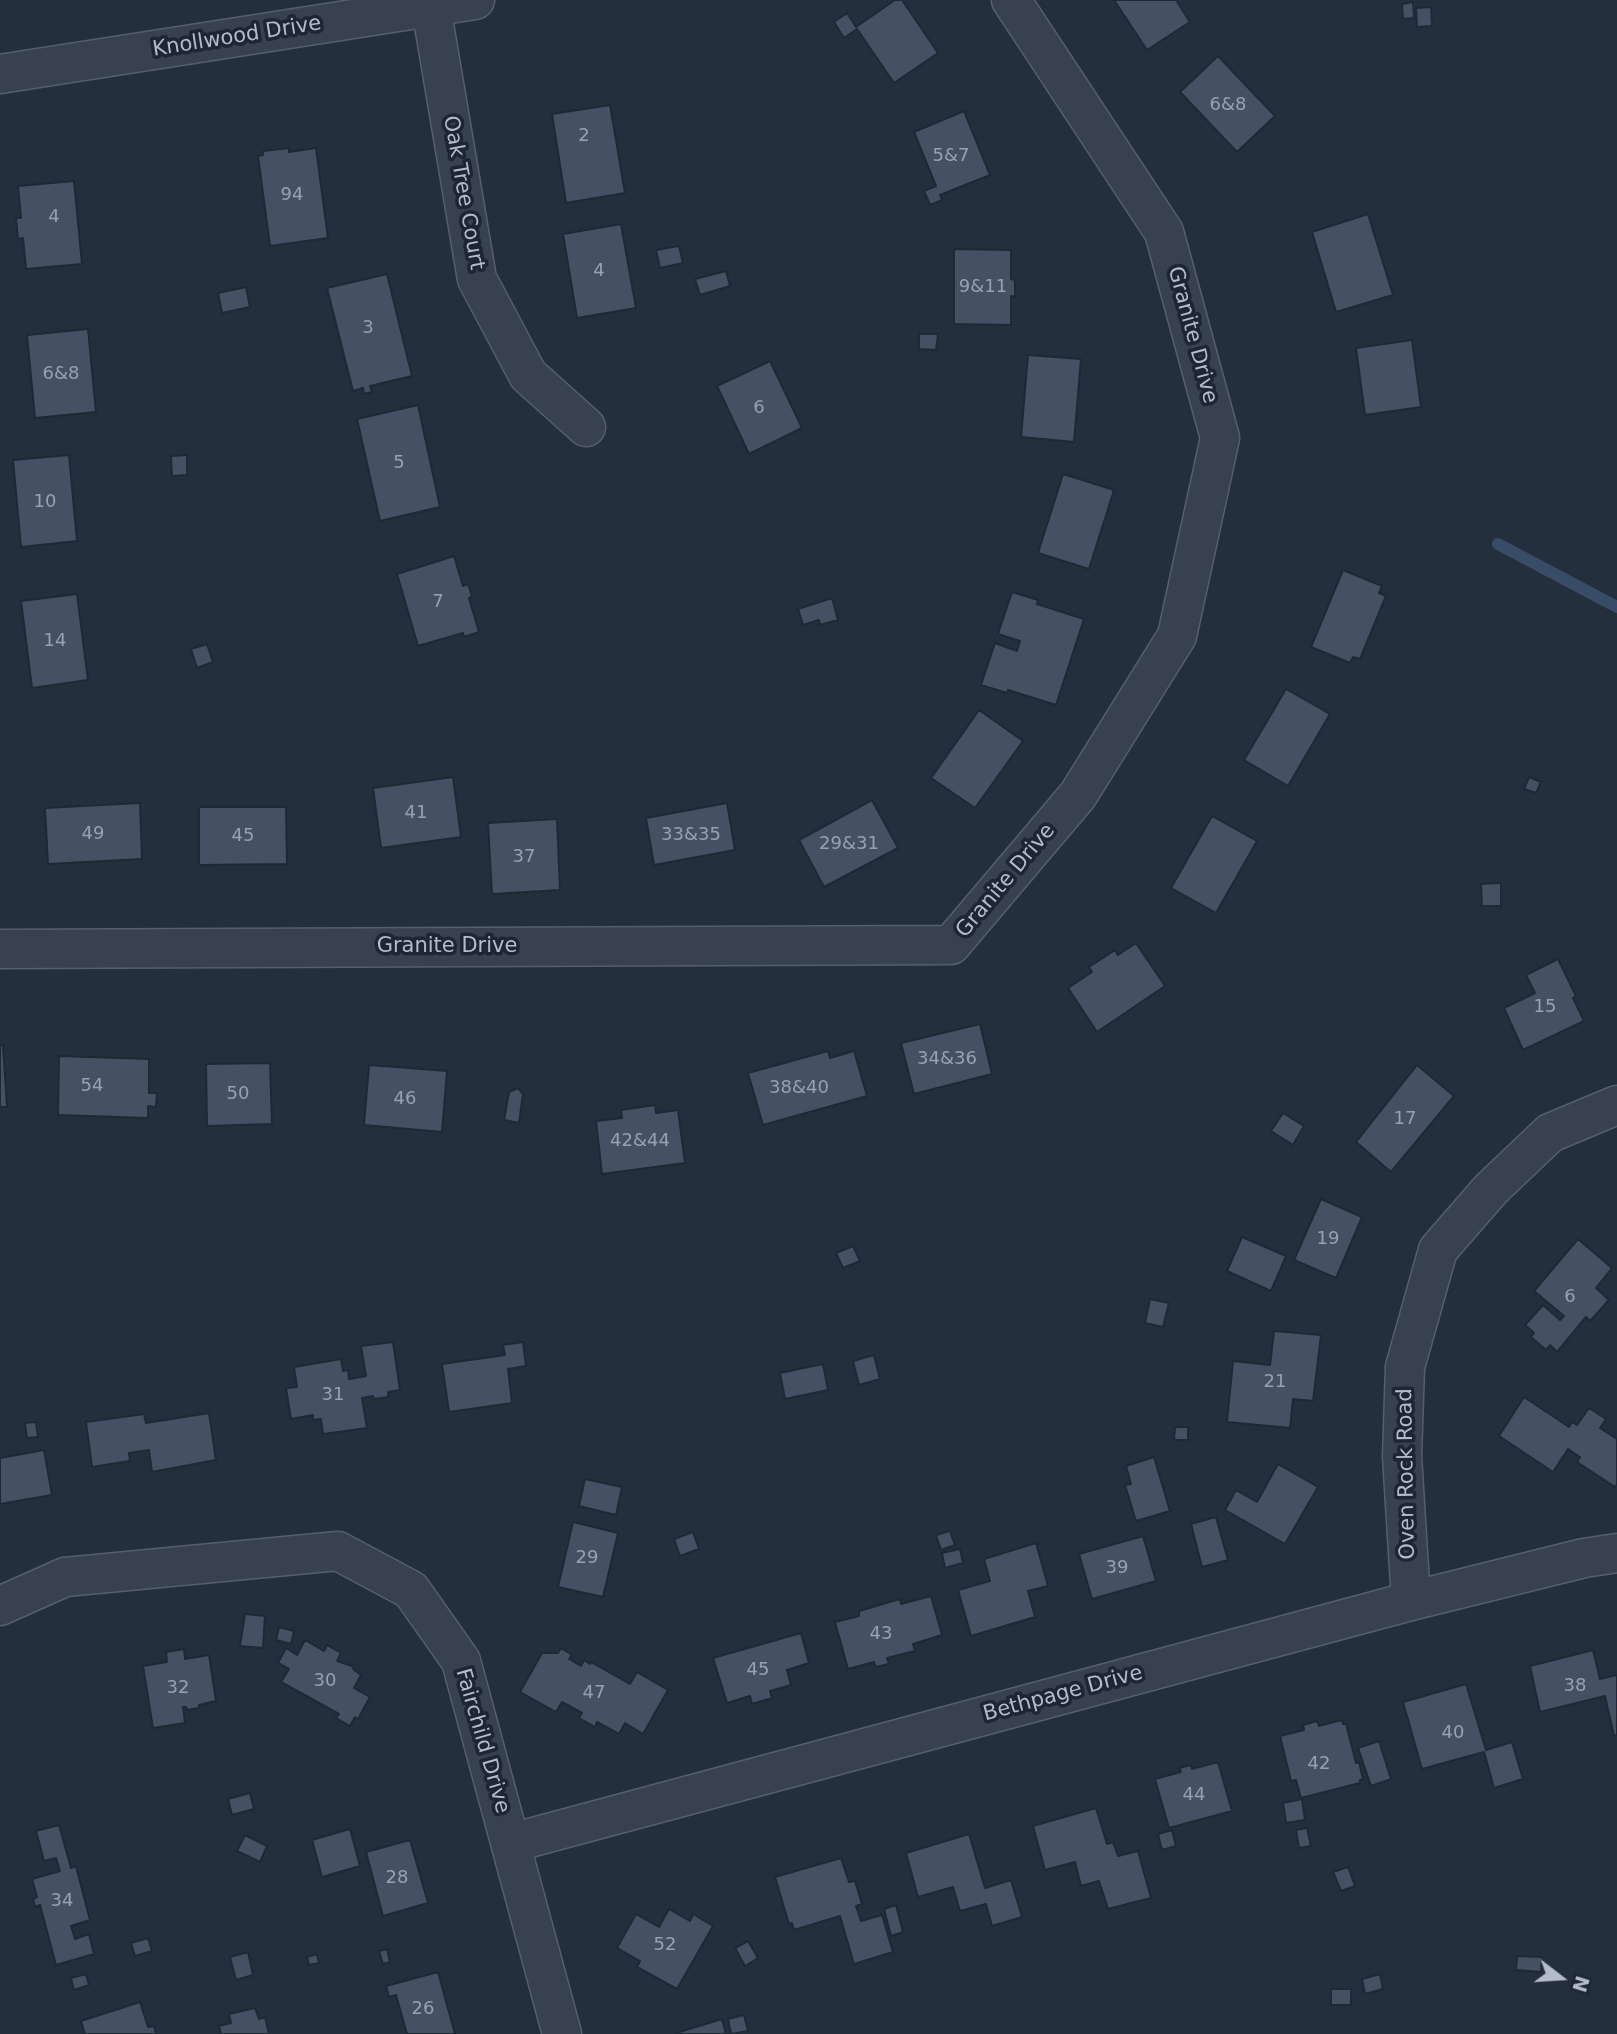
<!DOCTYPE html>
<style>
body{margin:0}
#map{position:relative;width:1617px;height:2034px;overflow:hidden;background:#242f3e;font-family:"DejaVu Sans",sans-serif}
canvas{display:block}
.north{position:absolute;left:1526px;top:1943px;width:70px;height:70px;-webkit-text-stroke:5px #1d2633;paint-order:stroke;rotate:107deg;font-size:19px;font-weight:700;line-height:28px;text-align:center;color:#b4bcc9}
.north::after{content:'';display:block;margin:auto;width:24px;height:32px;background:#b4bcc9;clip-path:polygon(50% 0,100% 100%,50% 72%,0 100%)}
</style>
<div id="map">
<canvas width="1617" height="2034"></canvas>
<div class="north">N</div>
</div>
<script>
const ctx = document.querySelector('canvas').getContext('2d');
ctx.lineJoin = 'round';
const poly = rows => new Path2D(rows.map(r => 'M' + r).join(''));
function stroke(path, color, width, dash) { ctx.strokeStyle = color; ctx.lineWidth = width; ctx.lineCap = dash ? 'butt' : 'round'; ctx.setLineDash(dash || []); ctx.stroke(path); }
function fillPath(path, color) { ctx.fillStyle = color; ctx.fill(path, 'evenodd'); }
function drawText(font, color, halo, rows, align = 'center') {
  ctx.font = font + ' "DejaVu Sans",sans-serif'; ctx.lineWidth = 7; ctx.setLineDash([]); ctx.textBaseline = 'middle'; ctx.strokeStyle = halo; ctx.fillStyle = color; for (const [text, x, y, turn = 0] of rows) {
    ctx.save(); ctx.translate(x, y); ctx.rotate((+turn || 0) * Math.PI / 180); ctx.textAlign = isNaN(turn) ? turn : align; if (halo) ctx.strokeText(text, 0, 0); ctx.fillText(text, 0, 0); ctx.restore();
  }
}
stroke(poly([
 [1498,544,1617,607]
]), '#394c67', 12);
const building = poly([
 [895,0,902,0,938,53,894,83,857,29,844,38,834,22,847,13,856,27,895,0],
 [1114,0,1176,0,1190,22,1147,50,1114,0],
 [1413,2,1414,18,1403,19,1402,4,1413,2],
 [1431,7,1432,26,1417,27,1416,8,1431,7],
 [1218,56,1275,116,1237,152,1180,92,1218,56],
 [610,105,625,193,566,203,552,114,610,105],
 [964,111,990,175,940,195,942,200,930,205,924,191,936,186,914,132,964,111],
 [289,148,289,152,316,148,328,238,270,246,258,156,263,155,263,151,289,148],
 [74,181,82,264,26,269,23,238,18,239,16,218,21,218,18,186,74,181],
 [1368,214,1393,295,1336,312,1312,232,1368,214],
 [621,224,636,308,577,318,563,234,621,224],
 [679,246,683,263,660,268,656,250,679,246],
 [954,249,1011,250,1011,279,1015,280,1015,297,1011,296,1011,325,954,324,954,249],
 [726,271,730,286,700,295,695,279,726,271],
 [387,274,412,376,370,386,372,392,364,394,363,388,353,391,327,288,387,274],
 [246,287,250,307,222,313,218,293,246,287],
 [88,329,96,412,35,418,27,335,88,329],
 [919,334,938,334,936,350,919,349,919,334],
 [1412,340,1421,407,1365,415,1356,348,1412,340],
 [1028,355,1081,359,1074,442,1021,437,1028,355],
 [770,361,802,428,749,454,717,386,770,361],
 [418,405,440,507,380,521,357,419,418,405],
 [69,455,77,541,21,547,13,460,69,455],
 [187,455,187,475,172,476,171,456,187,455],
 [1063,474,1114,490,1089,569,1038,553,1063,474],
 [454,556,463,586,468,584,472,596,469,598,479,632,464,637,463,633,418,646,397,574,454,556],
 [1343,570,1382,586,1379,593,1386,596,1360,659,1353,657,1350,663,1311,647,1343,570],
 [1012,592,1038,600,1037,604,1084,619,1056,705,1008,690,1007,693,981,685,995,643,1017,651,1020,641,998,634,1012,592],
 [77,594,88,680,32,688,21,601,77,594],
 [832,598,838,620,820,625,819,620,803,625,798,609,832,598],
 [207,644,213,662,197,668,191,649,207,644],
 [1286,689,1330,714,1288,786,1244,760,1286,689],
 [979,710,1023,741,975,808,931,778,979,710],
 [453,777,461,837,381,848,373,788,453,777],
 [1529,777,1541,782,1536,793,1524,789,1529,777],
 [872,800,898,848,824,887,799,840,872,800],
 [140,803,142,859,48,864,45,808,140,803],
 [727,803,735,850,654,865,646,818,727,803],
 [199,807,286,807,287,864,199,865,199,807],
 [1212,816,1257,841,1216,913,1171,888,1212,816],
 [557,819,560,890,492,894,488,823,557,819],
 [1501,883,1501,906,1482,906,1481,884,1501,883],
 [1136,943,1165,986,1097,1032,1068,988,1092,972,1089,967,1115,950,1118,955,1136,943],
 [1558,959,1576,996,1573,998,1584,1021,1523,1050,1504,1008,1535,993,1526,975,1558,959],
 [980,1024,992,1074,914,1094,901,1043,980,1024],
 [0,1045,3,1045,7,1107,0,1107,0,1045],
 [828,1051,830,1058,854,1051,867,1096,763,1125,748,1073,828,1051],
 [59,1056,149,1059,149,1093,157,1093,156,1107,148,1106,148,1118,58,1115,59,1056],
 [270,1063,272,1124,207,1126,206,1064,270,1063],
 [369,1065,447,1071,442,1132,364,1125,369,1065],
 [1417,1065,1454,1096,1391,1172,1356,1142,1417,1065],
 [518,1088,523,1094,519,1123,504,1120,509,1092,518,1088],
 [655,1105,656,1113,678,1110,685,1163,602,1174,596,1121,622,1118,621,1110,655,1105],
 [1283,1113,1304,1126,1293,1145,1271,1131,1283,1113],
 [1321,1199,1362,1217,1336,1278,1294,1260,1321,1199],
 [1242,1237,1286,1256,1271,1291,1227,1271,1242,1237],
 [1578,1239,1612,1268,1596,1288,1609,1300,1590,1321,1586,1317,1557,1352,1550,1345,1546,1350,1531,1337,1534,1333,1525,1325,1543,1305,1560,1320,1564,1316,1534,1291,1578,1239],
 [853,1246,860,1261,843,1268,836,1253,853,1246],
 [1150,1299,1169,1303,1163,1327,1145,1323,1150,1299],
 [1274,1331,1321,1335,1313,1401,1293,1399,1290,1428,1227,1422,1233,1361,1270,1365,1274,1331],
 [393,1342,400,1390,388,1392,388,1397,374,1399,373,1396,362,1398,367,1428,323,1434,321,1419,313,1420,313,1415,291,1419,286,1388,297,1387,294,1367,341,1359,343,1371,348,1370,349,1379,366,1376,361,1346,393,1342],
 [523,1342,526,1366,508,1369,512,1403,449,1412,442,1364,505,1355,503,1345,523,1342],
 [874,1355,880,1379,859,1385,853,1361,874,1355],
 [823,1364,828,1390,785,1399,780,1373,823,1364],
 [1524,1397,1569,1427,1572,1422,1577,1425,1589,1408,1606,1419,1600,1428,1617,1439,1617,1484,1615,1487,1577,1462,1580,1457,1568,1449,1553,1472,1499,1436,1524,1397],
 [209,1413,216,1460,152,1472,149,1450,129,1453,130,1461,92,1467,86,1422,144,1414,146,1423,209,1413],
 [36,1422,38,1437,27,1438,25,1423,36,1422],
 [1175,1427,1188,1427,1188,1440,1174,1440,1175,1427],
 [44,1450,52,1495,0,1504,0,1458,44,1450],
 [1154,1457,1170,1511,1136,1521,1125,1485,1131,1484,1126,1466,1154,1457],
 [1278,1464,1318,1487,1285,1544,1225,1510,1236,1490,1257,1502,1278,1464],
 [585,1479,622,1487,616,1515,579,1506,585,1479],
 [1216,1517,1228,1560,1202,1567,1191,1524,1216,1517],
 [573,1522,618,1533,603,1597,558,1587,573,1522],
 [950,1531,955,1545,941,1550,936,1535,950,1531],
 [693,1532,699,1549,680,1556,674,1539,693,1532],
 [1143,1536,1156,1581,1092,1599,1079,1554,1143,1536],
 [1036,1543,1048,1586,1028,1591,1035,1617,971,1636,958,1590,990,1581,984,1559,1036,1543],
 [960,1549,963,1563,945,1568,942,1553,960,1549],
 [931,1596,942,1635,913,1644,915,1651,887,1658,889,1664,876,1667,874,1662,848,1669,835,1622,859,1616,859,1611,900,1599,901,1604,931,1596],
 [245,1614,265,1616,263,1648,240,1646,245,1614],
 [279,1627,294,1631,291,1644,276,1640,279,1627],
 [801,1633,809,1663,787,1670,791,1685,770,1691,772,1698,752,1704,750,1696,727,1703,713,1658,801,1633],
 [305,1640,324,1651,327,1645,341,1653,337,1661,352,1666,354,1670,361,1675,354,1688,370,1697,358,1719,355,1717,350,1726,336,1718,339,1714,281,1682,289,1669,278,1663,286,1648,297,1655,305,1640],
 [561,1648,572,1655,569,1659,581,1666,584,1660,590,1664,591,1662,630,1684,637,1672,668,1690,643,1734,625,1723,619,1734,597,1722,595,1727,579,1718,582,1713,562,1702,556,1712,520,1692,542,1653,558,1653,561,1648],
 [184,1649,185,1659,209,1655,216,1701,199,1705,199,1708,187,1710,186,1707,183,1707,185,1723,153,1728,143,1666,167,1662,166,1652,184,1649],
 [1593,1650,1600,1679,1617,1675,1617,1735,1614,1736,1605,1696,1540,1712,1530,1666,1593,1650],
 [1466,1684,1486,1750,1512,1742,1523,1779,1494,1788,1484,1752,1422,1769,1403,1702,1466,1684],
 [1342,1720,1343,1724,1346,1724,1356,1763,1359,1762,1363,1779,1360,1780,1360,1783,1301,1798,1296,1780,1291,1781,1280,1736,1304,1730,1303,1725,1317,1721,1319,1726,1342,1720],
 [1379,1741,1391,1779,1371,1786,1358,1748,1379,1741],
 [1218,1762,1232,1811,1169,1828,1155,1779,1181,1772,1179,1768,1191,1765,1192,1769,1218,1762],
 [250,1793,254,1809,232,1815,228,1799,250,1793],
 [1302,1799,1305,1820,1286,1823,1283,1803,1302,1799],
 [1096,1808,1107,1844,1113,1842,1118,1856,1138,1851,1151,1898,1108,1909,1099,1881,1081,1886,1075,1862,1045,1870,1033,1826,1096,1808],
 [59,1825,71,1868,76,1866,90,1920,71,1926,75,1939,89,1934,94,1954,56,1965,40,1905,35,1907,33,1899,37,1897,32,1879,60,1871,56,1858,44,1861,36,1831,59,1825],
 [1307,1828,1311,1846,1299,1848,1296,1830,1307,1828],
 [350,1829,360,1866,322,1877,312,1840,350,1829],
 [1172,1830,1176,1846,1162,1850,1158,1834,1172,1830],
 [969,1834,985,1888,1011,1880,1022,1917,992,1926,986,1904,960,1911,953,1887,918,1897,906,1853,969,1834],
 [245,1835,267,1846,260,1862,237,1851,245,1835],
 [410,1840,428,1903,383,1916,366,1852,410,1840],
 [841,1858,849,1882,855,1881,862,1904,856,1906,861,1921,882,1915,893,1952,854,1964,840,1916,794,1930,792,1923,789,1924,775,1877,841,1858],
 [1348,1867,1355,1886,1341,1891,1333,1872,1348,1867],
 [896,1905,903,1932,891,1936,884,1909,896,1905],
 [669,1909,690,1921,693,1914,713,1926,677,1989,637,1967,640,1961,617,1948,636,1914,659,1927,669,1909],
 [148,1938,152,1951,135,1956,131,1943,148,1938],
 [748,1941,758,1958,745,1966,735,1948,748,1941],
 [387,1949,390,1962,383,1964,379,1951,387,1949],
 [248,1952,253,1975,236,1980,230,1957,248,1952],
 [317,1954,319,1963,309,1965,307,1957,317,1954],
 [1517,1956,1542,1957,1541,1972,1516,1970,1517,1956],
 [438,1972,455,2034,407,2034,396,1995,389,1997,386,1986,438,1972],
 [86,1974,89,1985,74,1990,71,1978,86,1974],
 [1380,1974,1383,1989,1365,1994,1362,1979,1380,1974],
 [1331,1989,1351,1989,1351,2005,1331,2005,1331,1989],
 [140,2002,148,2027,154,2026,156,2034,85,2034,81,2021,140,2002],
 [255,2008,259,2019,265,2017,269,2034,221,2034,219,2026,231,2023,229,2014,255,2008],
 [744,2015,748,2031,731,2034,728,2019,744,2015],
 [722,2019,726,2034,676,2034,676,2033,722,2019]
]);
fillPath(building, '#455162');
stroke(building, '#1f2835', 2);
const minor = poly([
 [431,7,477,279,528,375,586,427],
 [0,74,475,0],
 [0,949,951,945,1078,795,1177,636,1220,438,1164,232,1011,0],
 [1411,1601,1402,1456,1405,1367,1438,1250,1491,1189,1550,1133,1617,1105],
 [0,1606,65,1577,338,1551,411,1590,461,1661,562,2034],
 [511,1843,1411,1601,1584,1558,1617,1553]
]);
stroke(minor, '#565f6c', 41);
stroke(minor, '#38414e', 38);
drawText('18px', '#98a1af', null, [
 ["6&8",1228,105],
 ["2",584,136],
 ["5&7",951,156],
 ["94",292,195],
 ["4",54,217],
 ["4",599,271],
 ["9&11",983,287],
 ["3",368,328],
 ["6&8",61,374],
 ["6",759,408],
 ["5",399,463],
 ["10",45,502],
 ["7",438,602],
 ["14",55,641],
 ["41",416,813],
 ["49",93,834],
 ["33&35",691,835],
 ["45",243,836],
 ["29&31",849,844],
 ["37",524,857],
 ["15",1545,1007],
 ["34&36",947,1059],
 ["54",92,1086],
 ["38&40",799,1088],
 ["50",238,1094],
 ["46",405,1099],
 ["17",1405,1119],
 ["42&44",640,1141],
 ["19",1328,1239],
 ["6",1570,1297],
 ["21",1275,1382],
 ["31",333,1395],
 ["29",587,1558],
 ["39",1117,1568],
 ["43",881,1634],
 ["45",758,1670],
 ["30",325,1681],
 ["38",1575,1686],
 ["32",178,1688],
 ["47",594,1693],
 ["40",1453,1733],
 ["42",1319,1764],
 ["44",1194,1795],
 ["28",397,1878],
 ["34",62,1901],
 ["52",665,1945],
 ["26",423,2009]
]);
drawText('21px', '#b4bcc9', '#1d2633', [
 ["Knollwood Drive",237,37,-9],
 ["Oak Tree Court",463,193,80],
 ["Granite Drive",1192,335,75],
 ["Granite Drive",1006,881,-50],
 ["Granite Drive",447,947],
 ["Oven Rock Road",1407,1474,-91],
 ["Bethpage Drive",1063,1694,-15],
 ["Fairchild Drive",482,1741,74]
]);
</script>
